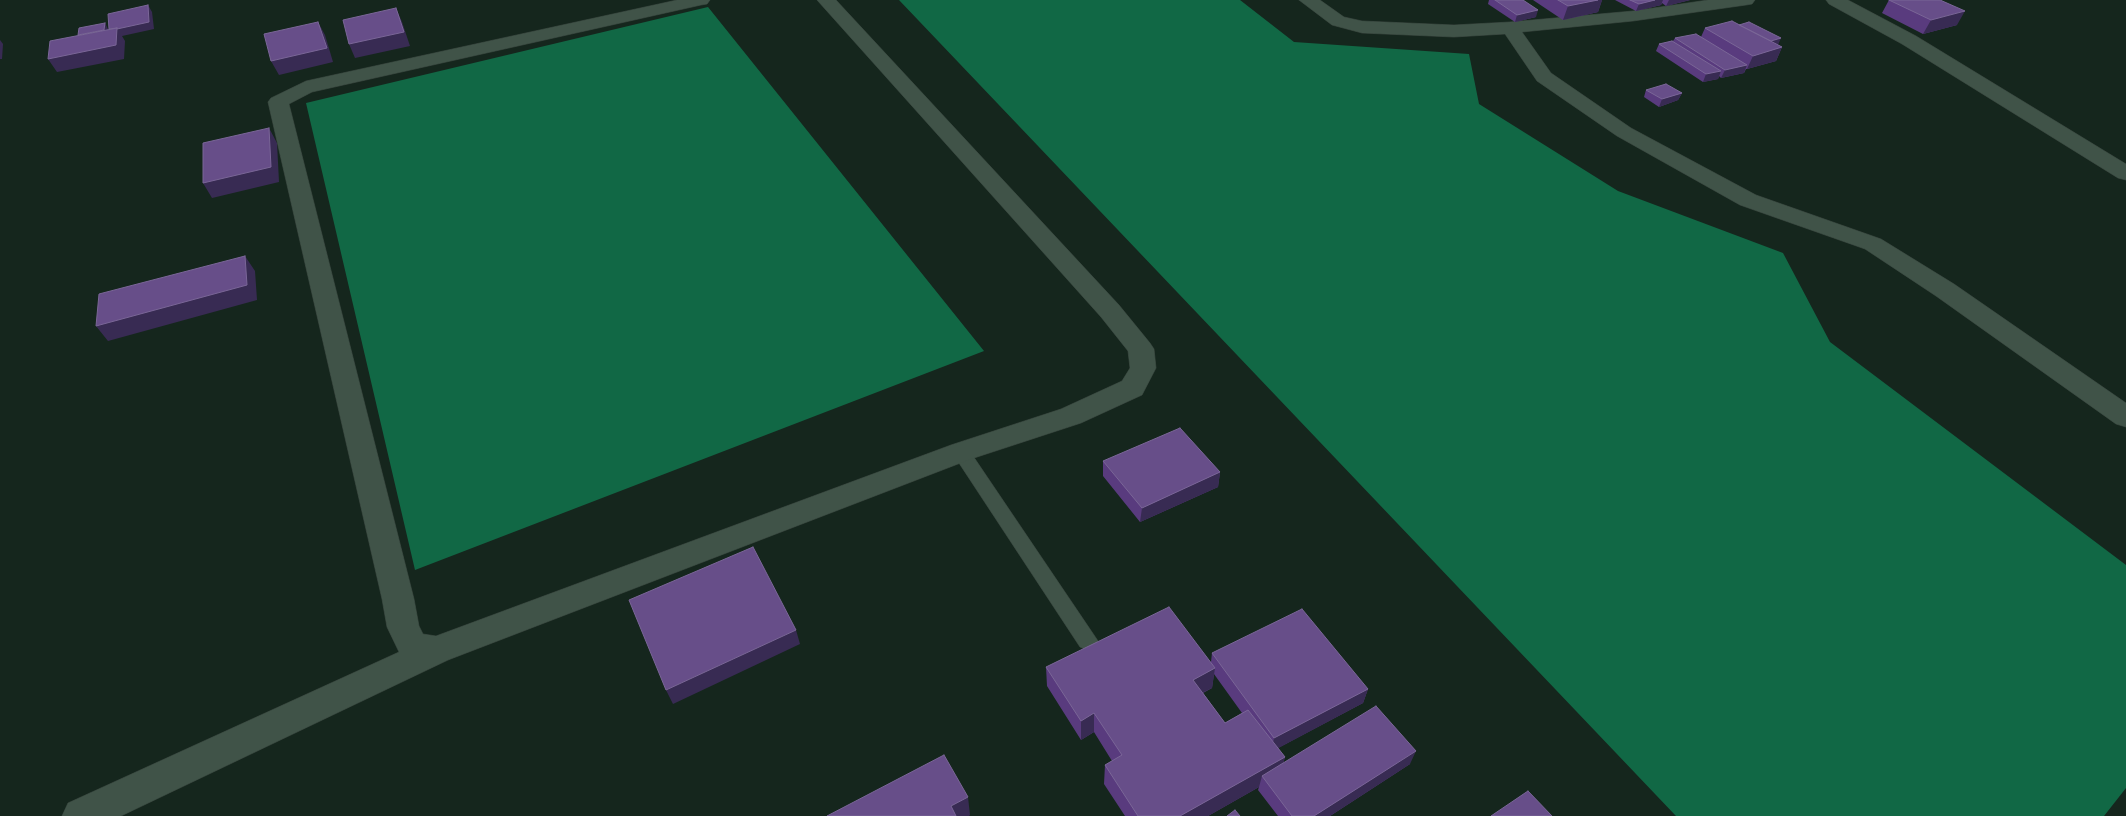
<!DOCTYPE html>
<style>
body{margin:0}
canvas{display:block;background:#15261d}
</style>
<canvas width="2126" height="816"></canvas>
<script>
const ctx = document.querySelector('canvas').getContext('2d');
ctx.lineJoin = 'round';
function fillPath(path, color) { ctx.fillStyle = color; ctx.fill(path, 'evenodd'); }
const poly = rows => new Path2D(rows.map(r => 'M' + r).join(''));
function stroke(path, color, width, dash) { ctx.strokeStyle = color; ctx.lineWidth = width; ctx.lineCap = dash ? 'butt' : 'round'; ctx.setLineDash(dash || []); ctx.stroke(path); }
fillPath(poly([
 [899,0,1240,0,1294,42,1469,54,1479,104,1618,191,1783,253,1830,342,2126,565,2126,788,2104,816,1676,816],
 [708,7,984,351,415,570,306,103]
]), '#116845');
const lane = poly([
 [961,445,967,447,1094,635,1098,641,1094,647,1087,650,1080,647,955,457,952,452,955,447,961,445]
]);
const street = poly([
 [677,0,710,0,707,4,701,5,312,92,289,104,414,599,419,626,423,634,436,636,951,445,1061,409,1122,381,1130,368,1128,351,1101,317,817,0,836,0,1119,305,1150,343,1154,349,1156,368,1142,395,1081,423,971,459,448,660,121,816,62,816,68,803,399,652,387,627,382,599,268,102,271,98,306,81,677,0],
 [1299,0,1320,0,1344,17,1362,21,1454,25,1510,22,1633,11,1708,0,1755,0,1752,4,1746,5,1633,21,1522,32,1551,73,1631,128,1756,195,1881,239,1954,284,2126,403,2126,427,2116,424,1936,296,1865,249,1740,205,1617,136,1537,81,1505,34,1454,37,1362,33,1332,25,1299,0],
 [1826,0,1848,0,1916,36,2126,164,2126,180,2118,178,1902,44,1829,4,1826,0]
]);
stroke(lane, '#323f38', 1);
stroke(street, '#323f38', 1);
fillPath(lane, '#405348');
fillPath(street, '#405348');
fillPath(poly([
 [1489,0,1523,0,1536,17,1515,22,1488,4],
 [1533,0,1602,0,1598,12,1563,20],
 [1615,0,1690,0,1666,6,1662,3,1661,5,1636,11],
 [1889,0,1957,25,1923,34,1882,13],
 [1705,28,1778,45,1782,47,1776,61,1747,69,1746,69,1744,73,1721,78,1719,76,1718,79,1703,82,1656,51,1659,44,1673,41,1675,38,1701,37],
 [1646,90,1682,93,1678,100,1659,107,1644,97],
 [1103,461,1220,472,1218,487,1140,522,1103,476],
 [1212,653,1368,689,1363,703,1278,748,1285,757,1283,763,1410,764,1330,816,1278,816,1258,790,1259,787,1208,816,1125,816,1104,784,1105,765,1112,761,1094,732,1081,740,1047,686,1046,667,1211,662],
 [1214,674,1242,713,1225,723,1203,693,1212,688]
]), '#593b7e');
fillPath(poly([
 [1598,0,1602,0,1598,12,1563,20,1568,6],
 [1655,0,1663,0,1661,5,1636,11,1639,4],
 [1669,0,1690,0,1666,6],
 [148,5,152,12,154,29,122,36,125,41,124,59,57,72,48,59,82,48,105,23,109,31,117,28],
 [396,8,402,22,410,46,355,58,349,44],
 [1538,10,1536,17,1515,22,1517,15],
 [1965,11,1957,25,1923,34,1931,20],
 [318,22,325,35,333,62,279,75,271,61],
 [1781,38,1778,45,1763,43],
 [0,40,3,44,2,59,0,59],
 [1782,47,1776,61,1747,69,1753,56],
 [1747,65,1744,73,1721,78,1725,70],
 [1721,71,1718,79,1703,82,1706,74],
 [1682,93,1678,100,1659,107,1662,99],
 [269,128,277,143,279,182,212,198,203,183],
 [245,256,255,271,257,300,108,341,96,326],
 [1220,472,1218,487,1140,522,1142,508],
 [796,630,800,644,673,704,666,690],
 [1215,668,1212,688,1190,699,1193,680],
 [1368,689,1363,703,1271,752,1274,738],
 [1094,713,1094,732,1081,740,1081,721],
 [1416,751,1410,764,1330,816,1314,816],
 [1285,757,1280,775,1262,776,1259,787,1208,816,1180,816],
 [968,797,970,815,969,816,952,816,951,806]
]), '#382b53');
const building = poly([
 [1495,0,1523,0,1538,10,1517,15,1495,0],
 [1558,0,1598,0,1568,6,1558,0],
 [1630,0,1655,0,1639,4,1630,0],
 [1889,0,1940,0,1965,11,1931,20,1889,0],
 [148,5,149,22,117,29,117,28,109,29,108,14,148,5],
 [396,8,404,32,349,44,343,20,396,8],
 [1732,21,1782,47,1753,56,1705,28,1732,21],
 [318,22,327,48,271,61,264,34,318,22],
 [1749,22,1781,38,1771,41,1739,25,1749,22],
 [105,23,104,30,78,35,79,28,105,23],
 [117,28,116,45,48,59,50,41,117,28],
 [1696,34,1747,65,1725,70,1675,38,1696,34],
 [1672,41,1721,71,1706,74,1659,44,1672,41],
 [1666,84,1682,93,1662,99,1646,90,1666,84],
 [269,128,271,167,203,183,203,143,269,128],
 [245,256,247,285,96,326,99,294,245,256],
 [1180,428,1220,472,1142,508,1103,461,1180,428],
 [753,547,796,630,666,690,629,600,753,547],
 [1169,607,1215,668,1193,680,1225,723,1248,710,1285,757,1180,816,1138,816,1105,765,1122,755,1094,713,1081,721,1046,667,1169,607],
 [1302,609,1368,689,1274,738,1212,653,1302,609],
 [1376,706,1416,751,1314,816,1292,816,1262,776,1376,706],
 [944,755,968,797,951,806,956,816,827,816,944,755],
 [1528,791,1552,816,1491,816,1528,791],
 [1235,810,1240,816,1227,816,1235,810]
]);
fillPath(building, '#674e89');
stroke(building, '#7a6697', 1);
</script>
